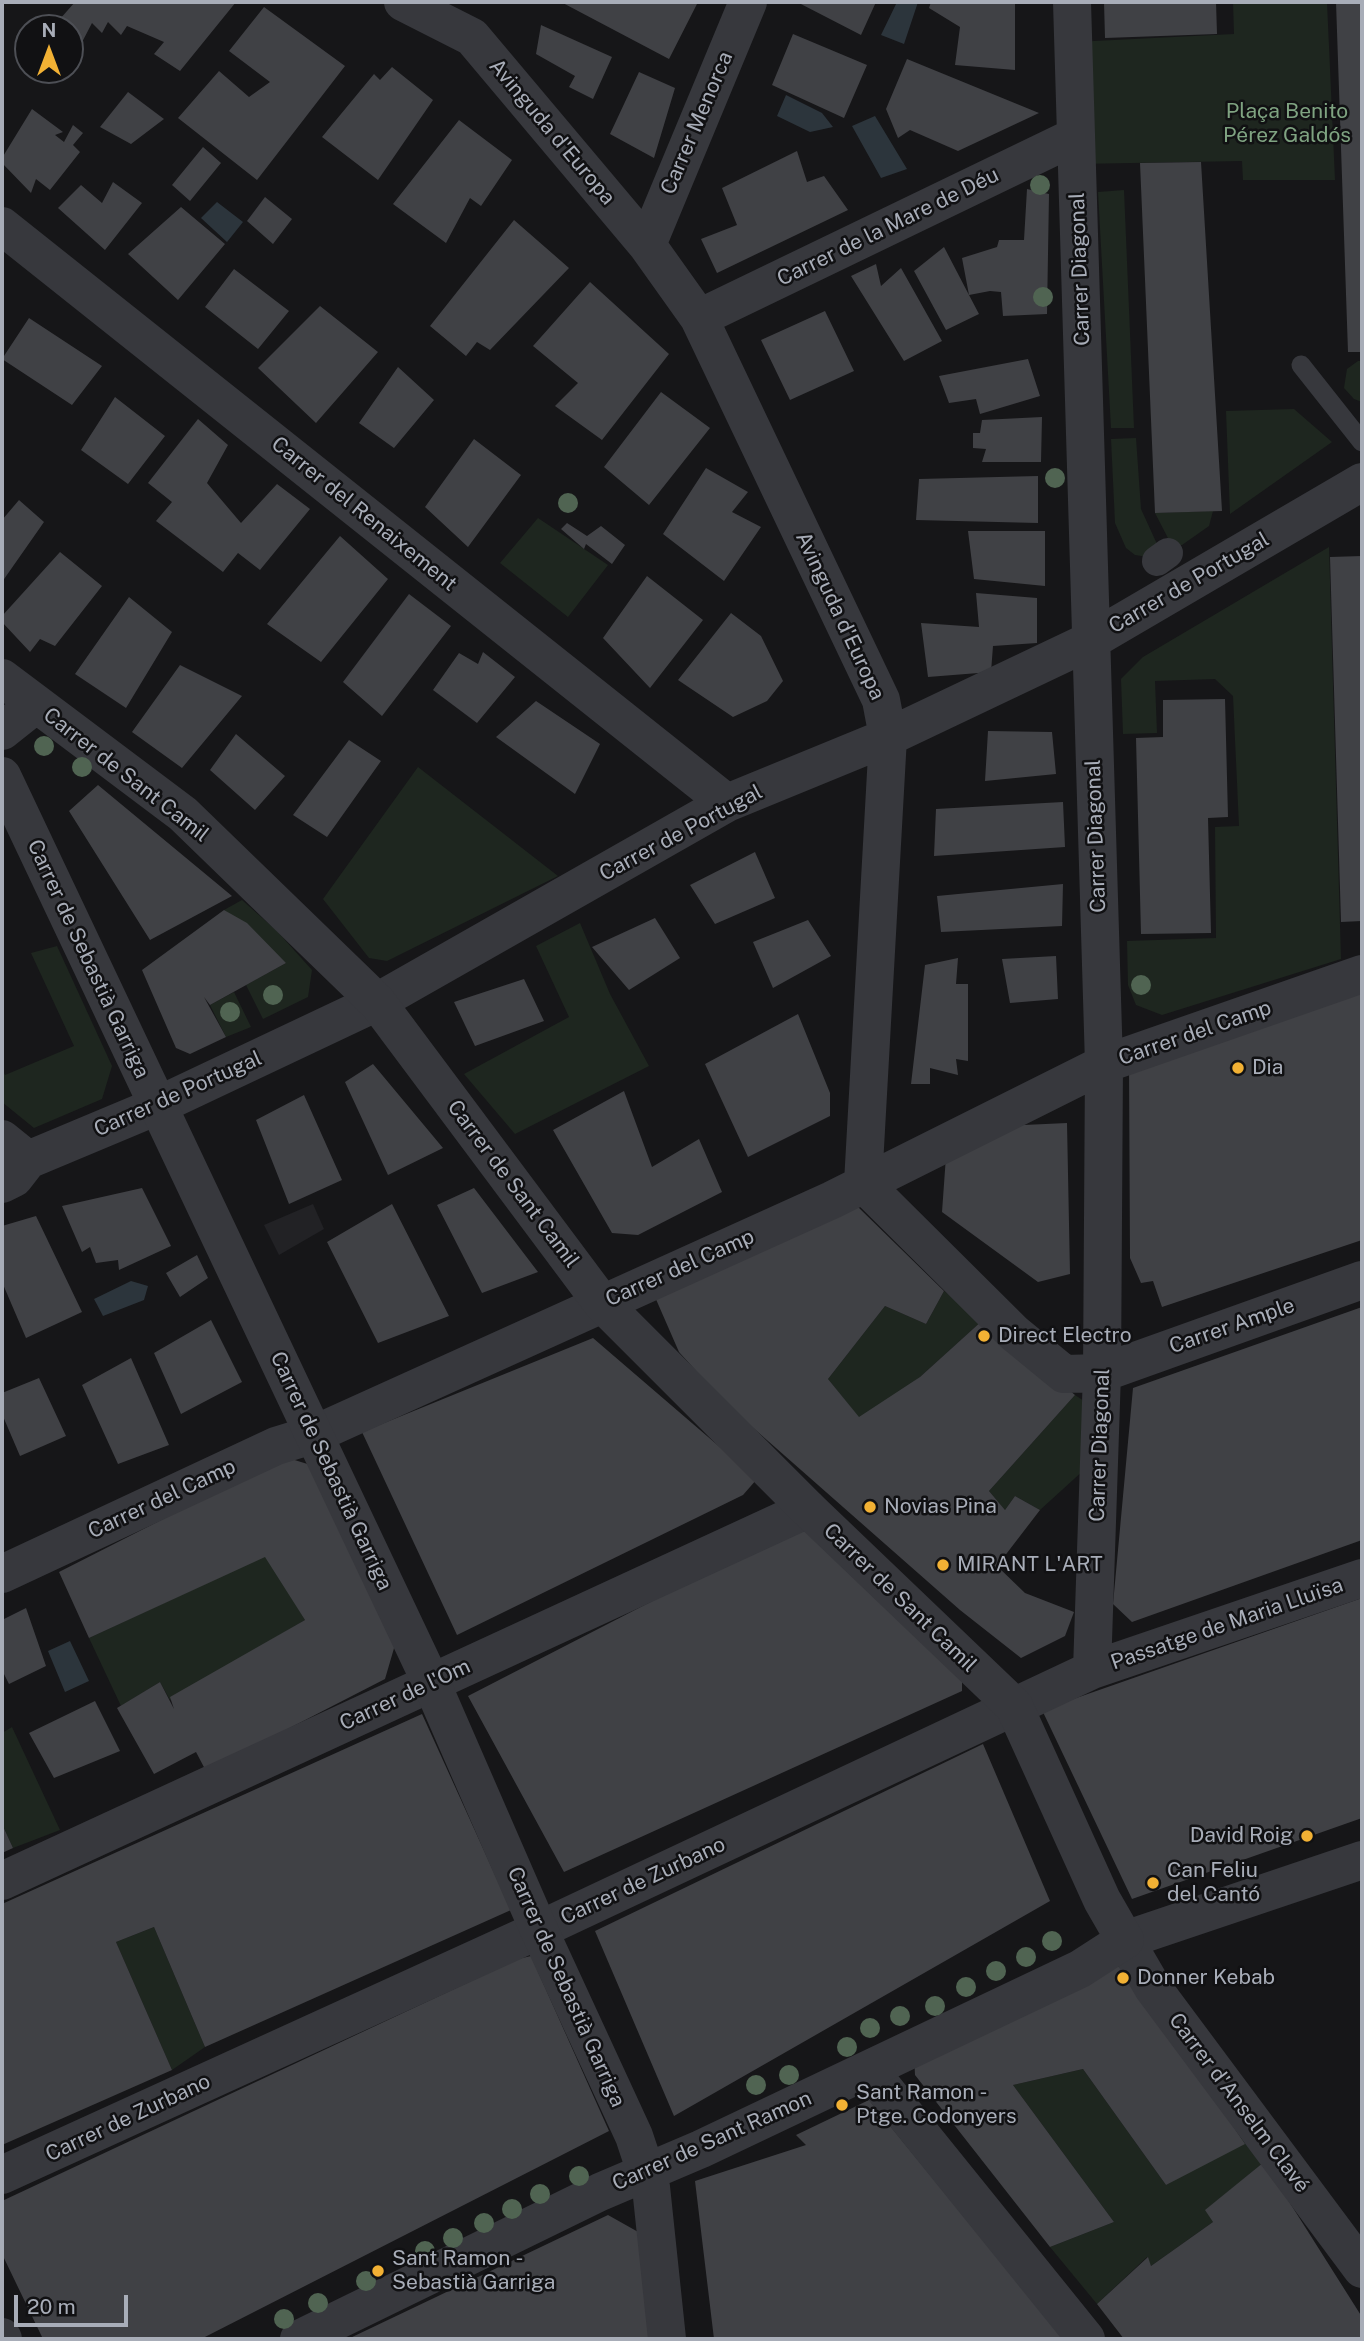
<!DOCTYPE html>
<meta charset="utf-8">
<style>
body{margin:0}
#map{position:relative;width:1364px;height:2341px;overflow:hidden;background:#161618;font-family:"Public Sans",sans-serif}
canvas{display:block}
.frame{position:absolute;inset:0;border:4px solid #a8adb8;pointer-events:none}
.north{position:absolute;left:14px;top:14px;width:70px;height:70px;box-sizing:border-box;background:#111113;border:2px solid #4d4f55;border-radius:50%;rotate:0deg;font-size:19px;font-weight:700;line-height:28px;text-align:center;color:#a8adb8}
.north::after{content:'';display:block;margin:auto;width:24px;height:32px;background:#f2b134;clip-path:polygon(50% 0,100% 100%,50% 72%,0 100%)}
.scale{position:absolute;left:14px;top:2295px;width:114px;height:32px;box-sizing:border-box;border:4px solid #a8adb8;border-top:0;padding-left:9px;font-size:21px;line-height:24px;white-space:nowrap;color:#a8adb8;-webkit-text-stroke:5px #111113;paint-order:stroke}
</style>
<div id="map">
<canvas width="1364" height="2341"></canvas>
<div class="frame"></div>
<div class="north">N</div>
<div class="scale">20 m</div>
</div>
<script>
const ctx = document.querySelector('canvas').getContext('2d');
ctx.lineJoin = 'round';
function fillPath(path, color) { ctx.fillStyle = color; ctx.fill(path, 'evenodd'); }
const poly = rows => new Path2D(rows.map(r => 'M' + r).join(''));
function stroke(path, color, width, dash) { ctx.strokeStyle = color; ctx.lineWidth = width; ctx.lineCap = dash ? 'butt' : 'round'; ctx.setLineDash(dash || []); ctx.stroke(path); }
function drawText(font, color, halo, rows, align = 'center') {
  ctx.font = font + ' "Public Sans",sans-serif'; ctx.lineWidth = 5; ctx.setLineDash([]); ctx.textBaseline = 'middle'; ctx.strokeStyle = halo; ctx.fillStyle = color; for (const [text, x, y, turn = 0] of rows) {
    ctx.save(); ctx.translate(x, y); ctx.rotate((+turn || 0) * Math.PI / 180); ctx.textAlign = isNaN(turn) ? turn : align; if (halo) ctx.strokeText(text, 0, 0); ctx.fillText(text, 0, 0); ctx.restore();
  }
}
fillPath(poly([
 [313,1204,324,1229,279,1255,264,1225]
]), '#222225');
fillPath(poly([
 [1233,2,1327,2,1335,180,1243,180,1242,161,1077,164,1074,42,1234,34],
 [1124,190,1134,428,1111,428,1098,192],
 [1358,361,1362,361,1362,402,1354,399,1344,388,1347,369],
 [1294,409,1332,442,1230,514,1226,411],
 [1136,438,1141,509,1157,544,1148,557,1135,555,1126,548,1115,523,1111,439],
 [1213,511,1209,526,1182,545,1175,545,1169,540,1155,513],
 [538,518,608,565,568,617,500,563],
 [1329,547,1341,959,1162,1015,1136,1005,1128,985,1127,941,1216,938,1215,827,1239,826,1233,696,1215,679,1155,681,1157,733,1123,734,1121,679,1143,657],
 [418,767,558,876,387,961,369,958,323,899],
 [242,900,276,930,312,970,308,997,263,1019,246,985,286,963,224,910],
 [580,923,610,994,649,1066,515,1134,464,1074,569,1017,536,946],
 [57,946,112,1066,102,1099,34,1128,2,1102,2,1069,5,1075,74,1046,31,953],
 [234,992,251,1027,226,1037,210,1005],
 [944,1291,984,1319,920,1377,862,1422,828,1379,885,1306,926,1324],
 [1075,1395,1090,1405,1085,1469,1040,1510,1015,1496,1005,1510,989,1491],
 [267,1555,305,1620,170,1700,160,1682,121,1706,89,1638],
 [12,1727,60,1830,13,1848,2,1824,2,1733],
 [154,1927,205,2047,172,2070,116,1942],
 [1083,2069,1166,2185,1242,2139,1264,2162,1206,2210,1213,2222,1151,2266,1147,2257,1097,2304,1050,2247,1114,2222,1013,2085]
]), '#1e261f');
fillPath(poly([
 [897,2,918,2,904,44,881,35],
 [786,95,822,113,833,127,810,132,777,116],
 [875,116,907,169,881,178,852,126],
 [217,202,243,222,227,242,201,218],
 [131,1281,148,1286,144,1300,103,1316,94,1299],
 [70,1641,89,1681,65,1692,48,1651]
]), '#2c353c');
fillPath(poly([
 [75,2,236,2,180,71,154,54,164,42,127,26,121,35,108,22,102,33,92,23,79,48,70,41,70,28,52,28],
 [561,2,698,2,669,59],
 [797,2,876,2,861,35],
 [931,2,1015,2,1015,70,955,65,960,27,929,8],
 [1104,2,1216,2,1217,34,1105,38],
 [1336,2,1362,2,1362,352,1348,352],
 [264,7,345,66,257,180,178,118,219,71,249,97,270,82,229,51],
 [541,25,612,57,593,99,569,87,575,76,536,54],
 [793,34,867,65,844,118,772,85],
 [907,59,1039,113,958,151,910,130,898,138,886,109],
 [392,67,433,100,378,180,322,137,374,74,380,80],
 [639,72,675,88,654,158,610,134],
 [128,92,164,119,131,144,100,127],
 [32,109,63,132,55,135,64,142,73,125,83,133,73,145,80,152,50,190,36,179,31,193,2,163,2,158],
 [459,120,512,160,481,206,470,198,446,243,393,204],
 [203,147,221,163,190,201,172,185],
 [797,151,807,182,824,176,848,210,717,273,701,239,737,225,722,188],
 [1201,162,1222,511,1155,513,1140,163],
 [113,182,142,203,105,250,58,208,81,185,102,203],
 [1027,189,1049,194,1047,314,1003,316,1001,292,990,291,969,295,979,314,946,330,914,271,944,247,969,295,962,258,997,247,999,240,1024,240],
 [265,197,292,219,273,244,247,221],
 [181,207,225,244,178,300,128,254],
 [514,220,569,268,490,350,477,342,466,356,430,326],
 [876,264,881,286,901,268,942,341,904,361,851,276],
 [234,269,289,311,258,349,205,307],
 [590,282,669,354,602,440,555,406,578,383,533,346],
 [320,306,378,352,316,423,258,368],
 [825,311,854,371,790,400,761,340],
 [29,318,102,366,72,405,2,359],
 [1028,359,1040,396,980,414,976,399,949,403,939,376],
 [398,367,434,400,394,448,359,423],
 [661,392,710,428,649,505,604,467],
 [115,397,165,436,128,484,81,450],
 [1042,417,1041,462,982,462,986,449,973,448,973,433,980,433,982,420],
 [198,419,228,445,207,483,241,523,277,484,310,509,260,570,238,553,223,572,156,521,172,502,148,483],
 [474,439,521,475,468,547,425,507],
 [706,468,748,492,732,512,761,527,724,581,663,534],
 [1038,476,1038,523,916,520,919,479],
 [19,500,44,522,2,582,2,520],
 [567,523,587,536,601,526,625,545,612,564,586,544,584,549,561,529],
 [968,531,1045,531,1045,586,974,579],
 [340,536,388,579,321,662,267,624],
 [60,552,102,586,55,646,40,639,30,652,2,622,2,616],
 [1362,556,1362,921,1341,922,1330,557],
 [647,576,703,620,650,688,603,638],
 [976,593,1037,598,1037,643,993,646,991,672,928,677,921,623,979,627],
 [409,594,451,626,382,716,343,682],
 [129,597,172,632,126,708,75,674],
 [731,613,761,636,783,681,767,701,733,717,678,680],
 [483,652,515,677,477,723,433,690,459,653,478,664],
 [180,665,242,696,182,768,132,732],
 [1225,699,1228,817,1208,818,1211,933,1141,934,1136,738,1163,737,1163,700],
 [536,701,600,744,575,794,496,737],
 [988,731,1052,732,1056,774,985,781],
 [236,734,285,776,255,810,210,770],
 [349,740,381,761,327,837,293,815],
 [98,785,232,896,150,940,69,811],
 [1063,802,1065,847,934,856,936,809],
 [755,852,775,898,715,924,690,885],
 [1063,884,1062,926,941,932,937,896],
 [224,910,247,923,286,963,210,1005,204,997,226,1037,190,1054,176,1048,142,970],
 [655,918,680,958,629,990,592,947],
 [808,920,831,956,773,988,753,942],
 [1056,956,1058,999,1010,1003,1002,959],
 [958,958,956,984,968,984,968,1061,956,1059,958,1075,930,1068,930,1084,911,1084,925,965],
 [524,979,544,1021,475,1046,454,1002],
 [1362,988,1362,1240,1162,1307,1153,1281,1141,1283,1130,1258,1129,1065],
 [798,1014,830,1093,830,1116,748,1157,705,1064],
 [373,1064,443,1148,388,1175,345,1082],
 [624,1091,652,1167,699,1139,722,1192,638,1235,612,1233,553,1130],
 [304,1095,342,1180,289,1204,256,1120],
 [1067,1123,1070,1274,1038,1282,942,1212,946,1156,1002,1126],
 [142,1188,171,1246,119,1270,118,1260,96,1263,90,1247,82,1252,62,1206],
 [474,1188,538,1272,482,1293,437,1205],
 [392,1204,449,1316,378,1343,327,1242],
 [857,1206,944,1291,926,1324,885,1306,828,1379,859,1417,920,1377,984,1319,1075,1395,989,1491,1005,1510,1015,1496,1040,1510,997,1566,1025,1593,1074,1612,1065,1636,1021,1658,960,1610,726,1404,679,1352,655,1297],
 [36,1216,82,1312,26,1338,2,1282,2,1226],
 [197,1255,208,1278,180,1297,166,1273],
 [1362,1307,1362,1540,1132,1622,1113,1604,1133,1388],
 [211,1320,242,1382,181,1414,154,1353],
 [593,1338,757,1479,743,1495,457,1635,362,1432],
 [131,1358,169,1445,118,1464,82,1385],
 [39,1378,66,1436,20,1456,2,1414,2,1393],
 [285,1457,317,1467,397,1638,385,1679,206,1771,196,1752,154,1774,117,1708,160,1682,174,1709,170,1697,305,1620,265,1557,89,1638,59,1572],
 [794,1528,808,1528,962,1672,962,1691,564,1872,468,1696],
 [1362,1598,1362,1818,1132,1899,1042,1710],
 [26,1608,46,1666,9,1684,2,1670,2,1620],
 [95,1701,120,1751,54,1778,29,1733],
 [422,1714,511,1910,205,2047,154,1927,116,1942,172,2070,2,2145,2,1904],
 [983,1744,1050,1901,674,2116,595,1931],
 [2,1824,13,1848,2,1853],
 [531,1956,609,2131,201,2339,43,2339,2,2254,2,2201,518,1959],
 [1103,1960,1131,1972,1245,2144,1166,2185,1083,2069,1013,2085,1114,2222,1050,2247,915,2075,914,2055],
 [869,2100,1064,2339,714,2339,695,2181,806,2145,796,2135],
 [1264,2162,1362,2317,1362,2339,1124,2339,1097,2304,1148,2257,1151,2266,1213,2222,1205,2210],
 [608,2215,640,2233,650,2339,348,2339]
]), '#404145');
stroke(poly([
 [1301,365,1362,442]
]), '#37383d', 19);
stroke(poly([
 [1157,561,1168,553]
]), '#37383d', 30);
stroke(poly([
 [403,2,472,37,647,245,699,318,881,700,888,737,863,1183,1014,1333,1064,1374,1102,1373,1362,1280],
 [1072,2,1104,1064,1102,1373,1092,1670],
 [2,226,727,803],
 [647,245,748,2],
 [699,318,1076,136],
 [2,1139,28,1160],
 [2,1184,14,1178,28,1160,157,1106,377,1002,727,803,888,737,1090,641,1362,482],
 [2,1574,276,1446,315,1434,832,1200,1104,1064,1362,974],
 [1362,1860,1125,1940,1153,1988,1362,2269],
 [2,1881,808,1509],
 [869,2070,1086,2339],
 [2,2175,539,1930,1092,1670,1362,1578],
 [2,2337,3,2339]
]), '#37383d', 38);
stroke(poly([
 [2,678,183,814,377,1002,601,1302,808,1509,1014,1706,1102,1900,1125,1940,1080,1969,701,2149,600,2192,299,2339],
 [2,731,36,704],
 [2,776,431,1682,539,1930,634,2136,651,2187,667,2339]
]), '#37383d', 38);
ctx.fillStyle = '#506452';
for (const [x, y] of [
 [1040,185],
 [1043,297],
 [1055,478],
 [568,503],
 [44,746],
 [82,767],
 [1141,985],
 [273,995],
 [230,1012],
 [1052,1941],
 [1026,1957],
 [996,1971],
 [966,1987],
 [935,2006],
 [900,2016],
 [870,2028],
 [847,2047],
 [789,2075],
 [756,2085],
 [579,2176],
 [540,2194],
 [512,2209],
 [484,2223],
 [453,2238],
 [425,2251],
 [366,2281],
 [318,2303],
 [284,2319]
]) { ctx.beginPath(); ctx.arc(x, y, 10, 0, 2 * Math.PI); ctx.fill(); }
for (const [x, y, r, color] of [
 [1238,1068,7,"#f2b134"],
 [984,1336,7,"#f2b134"],
 [870,1507,7,"#f2b134"],
 [943,1565,7,"#f2b134"],
 [1307,1836,7,"#f2b134"],
 [1153,1883,7,"#f2b134"],
 [1123,1978,7,"#f2b134"],
 [842,2105,7,"#f2b134"],
 [378,2271,7,"#f2b134"]
]) { const dot = new Path2D(); dot.arc(x, y, r, 0, 2 * Math.PI); ctx.fillStyle = color; ctx.fill(dot); stroke(dot, '#111113', 2.5); }
drawText('21px', '#7fa381', '#111113', [
 ["Plaça Benito",1287,112],
 ["Pérez Galdós",1287,136]
]);
drawText('21px', '#a8adb8', '#111113', [
 ["Carrer Menorca",697,123,-67],
 ["Avinguda d'Europa",552,132,50],
 ["Carrer de la Mare de Déu",888,227,-26],
 ["Carrer Diagonal",1080,269,-92],
 ["Carrer del Renaixement",364,514,39],
 ["Carrer de Portugal",1189,583,-30],
 ["Avinguda d'Europa",840,616,65],
 ["Carrer de Sant Camil",126,775,38],
 ["Carrer de Portugal",681,833,-28],
 ["Carrer Diagonal",1096,836,-92],
 ["Carrer de Sebastià Garriga",88,959,65],
 ["Carrer del Camp",1195,1033,-19],
 ["Carrer de Portugal",178,1094,-24],
 ["Carrer de Sant Camil",513,1184,53],
 ["Carrer del Camp",680,1268,-24],
 ["Carrer Ample",1232,1326,-19],
 ["Carrer Diagonal",1100,1445,-88],
 ["Carrer de Sebastià Garriga",331,1471,65],
 ["Carrer del Camp",162,1499,-25],
 ["Carrer de Sant Camil",900,1598,44],
 ["Passatge de Maria Lluïsa",1227,1624,-19],
 ["Carrer de l'Om",405,1695,-25],
 ["Carrer de Zurbano",643,1881,-25],
 ["Carrer de Sebastià Garriga",566,1987,66],
 ["Carrer d'Anselm Clavé",1239,2103,53],
 ["Carrer de Zurbano",128,2118,-25],
 ["Carrer de Sant Ramon",712,2141,-24]
]);
drawText('21px', '#a8adb8', '#111113', [
 ["Dia",1252,1068],
 ["Direct Electro",998,1336],
 ["Novias Pina",884,1507],
 ["MIRANT L'ART",957,1565],
 ["David Roig",1293,1836,"right"],
 ["Can Feliu",1167,1871],
 ["del Cantó",1167,1895],
 ["Donner Kebab",1137,1978],
 ["Sant Ramon -",856,2093],
 ["Ptge. Codonyers",856,2117],
 ["Sant Ramon -",392,2259],
 ["Sebastià Garriga",392,2283]
], 'left');
</script>
